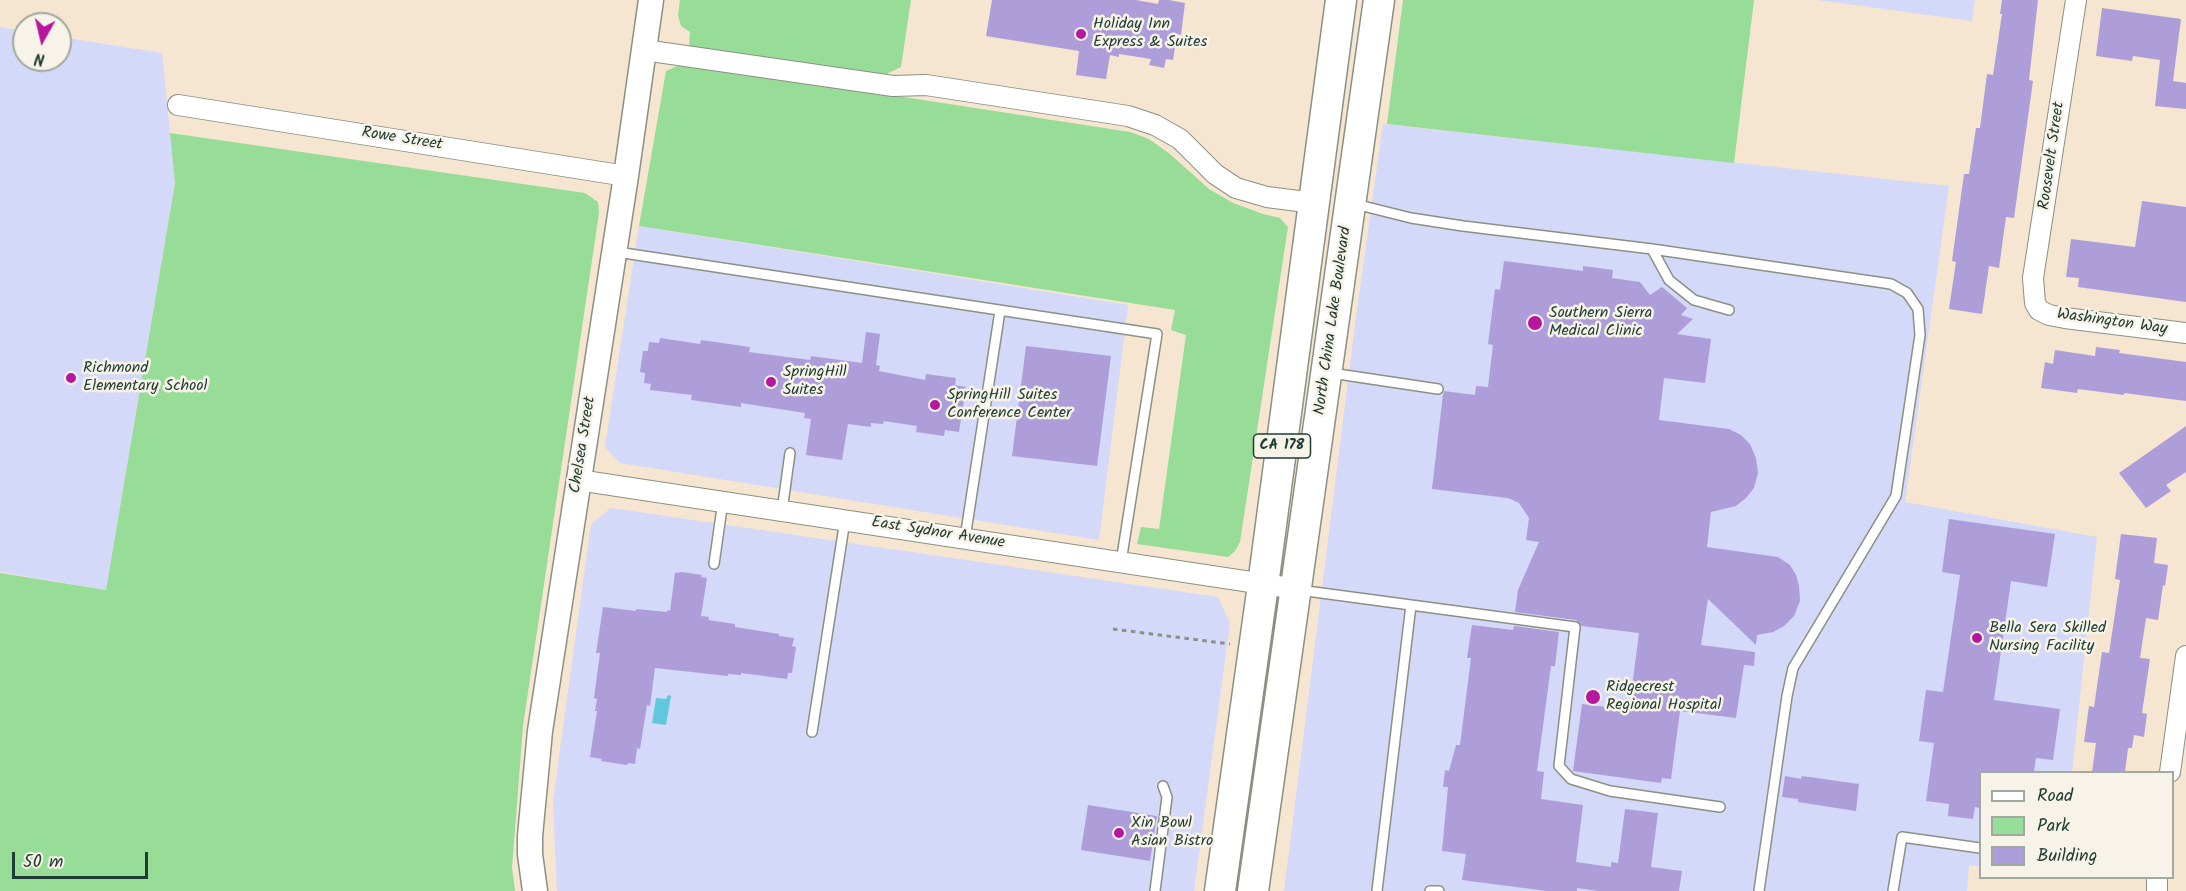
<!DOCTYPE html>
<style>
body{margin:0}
#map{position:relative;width:2186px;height:891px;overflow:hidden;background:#f5e5d1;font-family:Kalam,sans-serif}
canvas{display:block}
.legend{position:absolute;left:1979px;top:771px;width:195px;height:108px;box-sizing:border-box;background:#f7f3e8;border:2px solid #a1aaa0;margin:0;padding:8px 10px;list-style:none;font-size:18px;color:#1f3d34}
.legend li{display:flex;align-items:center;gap:12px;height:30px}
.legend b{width:30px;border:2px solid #a1aaa0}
.north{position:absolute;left:12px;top:12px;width:60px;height:60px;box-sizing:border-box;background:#f7f3e8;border:2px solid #a1aaa0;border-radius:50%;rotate:188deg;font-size:16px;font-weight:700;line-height:24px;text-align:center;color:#1f3d34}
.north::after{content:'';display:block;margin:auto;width:21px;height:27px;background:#b5179e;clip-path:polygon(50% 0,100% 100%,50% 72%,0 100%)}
.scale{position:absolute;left:12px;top:852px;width:136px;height:27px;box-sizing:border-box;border:3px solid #1f3d34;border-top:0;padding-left:8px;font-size:18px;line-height:21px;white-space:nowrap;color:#1f3d34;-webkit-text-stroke:4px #f7f3e8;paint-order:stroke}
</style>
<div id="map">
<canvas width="2186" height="891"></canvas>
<ul class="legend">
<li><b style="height:8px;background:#fff"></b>Road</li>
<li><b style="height:16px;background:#97dd97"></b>Park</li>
<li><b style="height:16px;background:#ad9eda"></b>Building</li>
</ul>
<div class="north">N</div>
<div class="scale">50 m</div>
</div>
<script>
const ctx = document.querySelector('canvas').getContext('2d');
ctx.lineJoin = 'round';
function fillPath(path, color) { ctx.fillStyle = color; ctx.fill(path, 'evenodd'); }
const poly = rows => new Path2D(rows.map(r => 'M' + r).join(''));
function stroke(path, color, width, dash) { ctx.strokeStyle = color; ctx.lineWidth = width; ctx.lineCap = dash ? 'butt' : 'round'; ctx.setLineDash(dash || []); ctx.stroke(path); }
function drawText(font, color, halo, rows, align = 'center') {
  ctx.font = font + ' Kalam,sans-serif'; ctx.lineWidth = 5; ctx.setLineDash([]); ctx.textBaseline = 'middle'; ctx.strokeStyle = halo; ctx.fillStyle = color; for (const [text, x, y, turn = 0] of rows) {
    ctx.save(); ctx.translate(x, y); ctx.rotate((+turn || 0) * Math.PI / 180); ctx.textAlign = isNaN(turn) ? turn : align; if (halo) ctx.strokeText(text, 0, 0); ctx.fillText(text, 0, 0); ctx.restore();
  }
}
fillPath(poly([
 [1818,0,1975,0,1972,21],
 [0,27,24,31,24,60,60,60,60,37,162,53,175,183,106,590,0,572],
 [1383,124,1949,186,1905,502,2097,537,2072,772,1980,772,1980,866,1969,865,1967,891,1284,891,1357,310],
 [639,226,1128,305,1099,540,620,463,605,447],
 [611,508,1218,597,1230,623,1194,891,557,891,553,801,591,524]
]), '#d4d8f9');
fillPath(poly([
 [680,0,911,0,901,67,876,79,689,47,690,32,681,26,678,15],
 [1403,0,1754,0,1734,163,1387,124],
 [684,63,1130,132,1149,139,1170,154,1209,189,1233,203,1263,214,1280,218,1288,227,1240,542,1235,551,1228,557,1137,544,1141,527,1159,529,1186,335,1171,330,1175,310,639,226,666,71],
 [170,133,585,193,598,202,599,213,523,726,512,868,515,891,0,891,0,573,106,590,175,183]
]), '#97dd97');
fillPath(poly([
 [668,695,671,696,666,725,652,723,656,698,666,699]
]), '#60c8dd');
fillPath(poly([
 [992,0,1136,0,1158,4,1159,0,1169,0,1185,3,1181,35,1177,34,1173,60,1166,59,1164,68,1149,65,1151,59,1119,54,1119,57,1110,55,1106,79,1076,75,1079,51,986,36],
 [2002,0,2038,0,2029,80,2033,81,2014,218,2006,217,1999,268,1989,266,1982,314,1949,309,1956,262,1952,261,1964,174,1969,174,1976,128,1980,128,1987,74,1993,75,2002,14,2000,14],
 [2102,8,2181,19,2173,81,2186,83,2186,109,2155,106,2160,60,2133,56,2132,61,2096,56],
 [2142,201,2186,207,2186,302,2078,287,2079,278,2066,277,2071,239,2135,247],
 [1504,261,1583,271,1583,266,1613,270,1612,278,1640,282,1650,295,1662,287,1687,308,1681,315,1693,319,1677,334,1711,339,1705,383,1664,378,1659,420,1729,429,1741,435,1750,444,1756,458,1758,473,1754,488,1746,498,1736,506,1711,512,1707,547,1778,557,1790,565,1796,575,1799,586,1800,601,1794,616,1784,626,1773,632,1757,635,1756,645,1708,599,1701,645,1755,652,1754,666,1744,665,1736,718,1680,711,1671,779,1662,778,1661,783,1573,771,1582,704,1629,710,1639,633,1581,626,1576,620,1515,612,1518,590,1539,542,1526,540,1529,518,1519,503,1508,498,1432,489,1443,394,1444,391,1475,395,1476,386,1488,387,1493,345,1488,344,1495,289,1500,290],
 [866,332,880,334,876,365,880,366,879,371,925,380,926,374,956,378,955,385,966,387,959,432,945,430,944,436,916,432,917,426,884,421,883,424,871,423,871,427,848,424,842,460,806,455,811,419,804,418,805,413,741,403,741,407,691,400,692,395,650,390,651,384,644,383,645,373,640,372,643,351,648,351,649,342,659,343,660,338,700,344,701,340,750,347,749,352,810,360,811,356,862,363],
 [1026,346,1111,356,1097,466,1012,456],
 [2096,347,2120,350,2119,353,2186,362,2186,401,2124,393,2124,395,2078,389,2077,393,2041,388,2045,362,2053,364,2055,350,2095,356],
 [2186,426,2186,472,2166,485,2171,491,2146,508,2119,473],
 [1949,519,2055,534,2047,587,2011,581,1994,700,2060,709,2053,760,2036,758,2034,772,1980,772,1980,808,1975,807,1973,819,1948,816,1949,804,1926,801,1934,743,1919,741,1926,690,1943,692,1960,575,1942,572],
 [2121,534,2157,538,2154,563,2168,565,2165,586,2163,585,2158,620,2146,618,2140,658,2150,659,2142,713,2147,714,2144,737,2134,735,2132,748,2128,748,2125,772,2092,772,2096,743,2084,742,2089,706,2094,707,2102,652,2109,653,2120,580,2115,579],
 [682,572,702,575,701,577,707,578,701,616,709,617,708,620,735,624,735,627,779,634,779,636,794,638,792,646,796,647,792,673,788,673,787,679,741,673,741,675,728,674,728,676,655,668,650,706,647,705,640,749,637,748,635,764,628,763,627,765,601,761,602,759,590,757,597,711,595,711,597,699,594,698,600,653,596,653,603,607,636,611,636,609,667,612,667,610,670,611,675,573],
 [1472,625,1513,630,1514,626,1559,632,1555,666,1551,666,1537,771,1544,772,1541,799,1583,805,1576,862,1611,867,1611,862,1618,863,1625,809,1658,813,1651,867,1682,871,1679,891,1598,891,1577,888,1577,891,1547,891,1462,880,1466,854,1442,851,1448,787,1443,787,1445,770,1449,771,1456,745,1460,745,1471,658,1467,658],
 [1785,776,1801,779,1802,776,1859,784,1856,811,1798,802,1798,799,1782,797],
 [1088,805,1157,816,1150,861,1081,850]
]), '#ad9eda');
const service = poly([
 [1355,204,1411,218,1463,226,1652,249,1891,284,1907,293,1918,309,1920,335,1896,496,1793,668,1787,696,1759,891],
 [1652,249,1669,280,1694,300,1729,310],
 [617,252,1157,334,1121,562],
 [1331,373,1438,389],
 [782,511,790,453],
 [965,538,1000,311],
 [714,564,723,501],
 [1299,590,1575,627,1559,766,1571,779,1610,791,1720,807],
 [812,732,845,520],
 [1155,891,1167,797,1163,786],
 [1377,891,1411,605],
 [1430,891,1439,891],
 [1893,891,1902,837,1980,848]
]);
const minor = poly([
 [2076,0,2033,278,2035,303,2039,310,2049,315,2065,318,2186,333],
 [644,50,893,86,926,85,1128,116,1155,125,1180,139,1215,174,1236,188,1267,197,1314,203],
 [178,105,626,176],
 [578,480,1297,589],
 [2170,772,2186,656],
 [2157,878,2157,891]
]);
const tertiary = poly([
 [535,891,530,854,530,836,540,731,626,176,651,0]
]);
const primary = poly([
 [1220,891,1263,585,1341,0],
 [1253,891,1379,0]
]);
stroke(service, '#8a9182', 12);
stroke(minor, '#8a9182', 22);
stroke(tertiary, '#8a9182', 27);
stroke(primary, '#8a9182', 33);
stroke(poly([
 [1113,629,1230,644]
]), '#8a9182', 3, [4.5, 4.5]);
stroke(service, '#fff', 9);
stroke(minor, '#fff', 20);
stroke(tertiary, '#fff', 24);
stroke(primary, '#fff', 30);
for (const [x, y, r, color] of [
 [1081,34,6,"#b5179e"],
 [1535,323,8,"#b5179e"],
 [71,378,6,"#b5179e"],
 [771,382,6,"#b5179e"],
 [935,405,6,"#b5179e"],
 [1977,638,6,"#b5179e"],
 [1593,697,8,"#b5179e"],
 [1119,833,6,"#b5179e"]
]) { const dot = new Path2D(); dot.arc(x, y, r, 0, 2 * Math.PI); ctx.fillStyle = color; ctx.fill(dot); stroke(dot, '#f7f3e8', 2); }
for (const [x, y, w] of [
 [1282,446,57]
]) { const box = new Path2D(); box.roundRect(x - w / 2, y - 12, w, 24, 4.5); ctx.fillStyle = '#f7f3e8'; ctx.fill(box); stroke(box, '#1f3d34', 1.5); }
drawText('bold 15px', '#1f3d34', null, [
 ["CA 178",1282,446]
]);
drawText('16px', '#1f3d34', '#f7f3e8', [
 ["Holiday Inn",1093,25],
 ["Express & Suites",1093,43],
 ["Southern Sierra",1549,314],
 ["Medical Clinic",1549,332],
 ["Richmond",83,369],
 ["Elementary School",83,387],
 ["SpringHill",783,373],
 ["Suites",783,391],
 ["SpringHill Suites",947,396],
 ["Conference Center",947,414],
 ["Bella Sera Skilled",1989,629],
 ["Nursing Facility",1989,647],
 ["Ridgecrest",1606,688],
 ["Regional Hospital",1606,706],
 ["Xin Bowl",1131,824],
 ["Asian Bistro",1131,842]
], 'left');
drawText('16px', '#1f3d34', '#f7f3e8', [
 ["Rowe Street",402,140,9],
 ["Roosevelt Street",2053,156,-82],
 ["North China Lake Boulevard",1334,321,-82],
 ["Washington Way",2112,323,8],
 ["Chelsea Street",584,445,-81],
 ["East Sydnor Avenue",938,534,9]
]);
</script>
